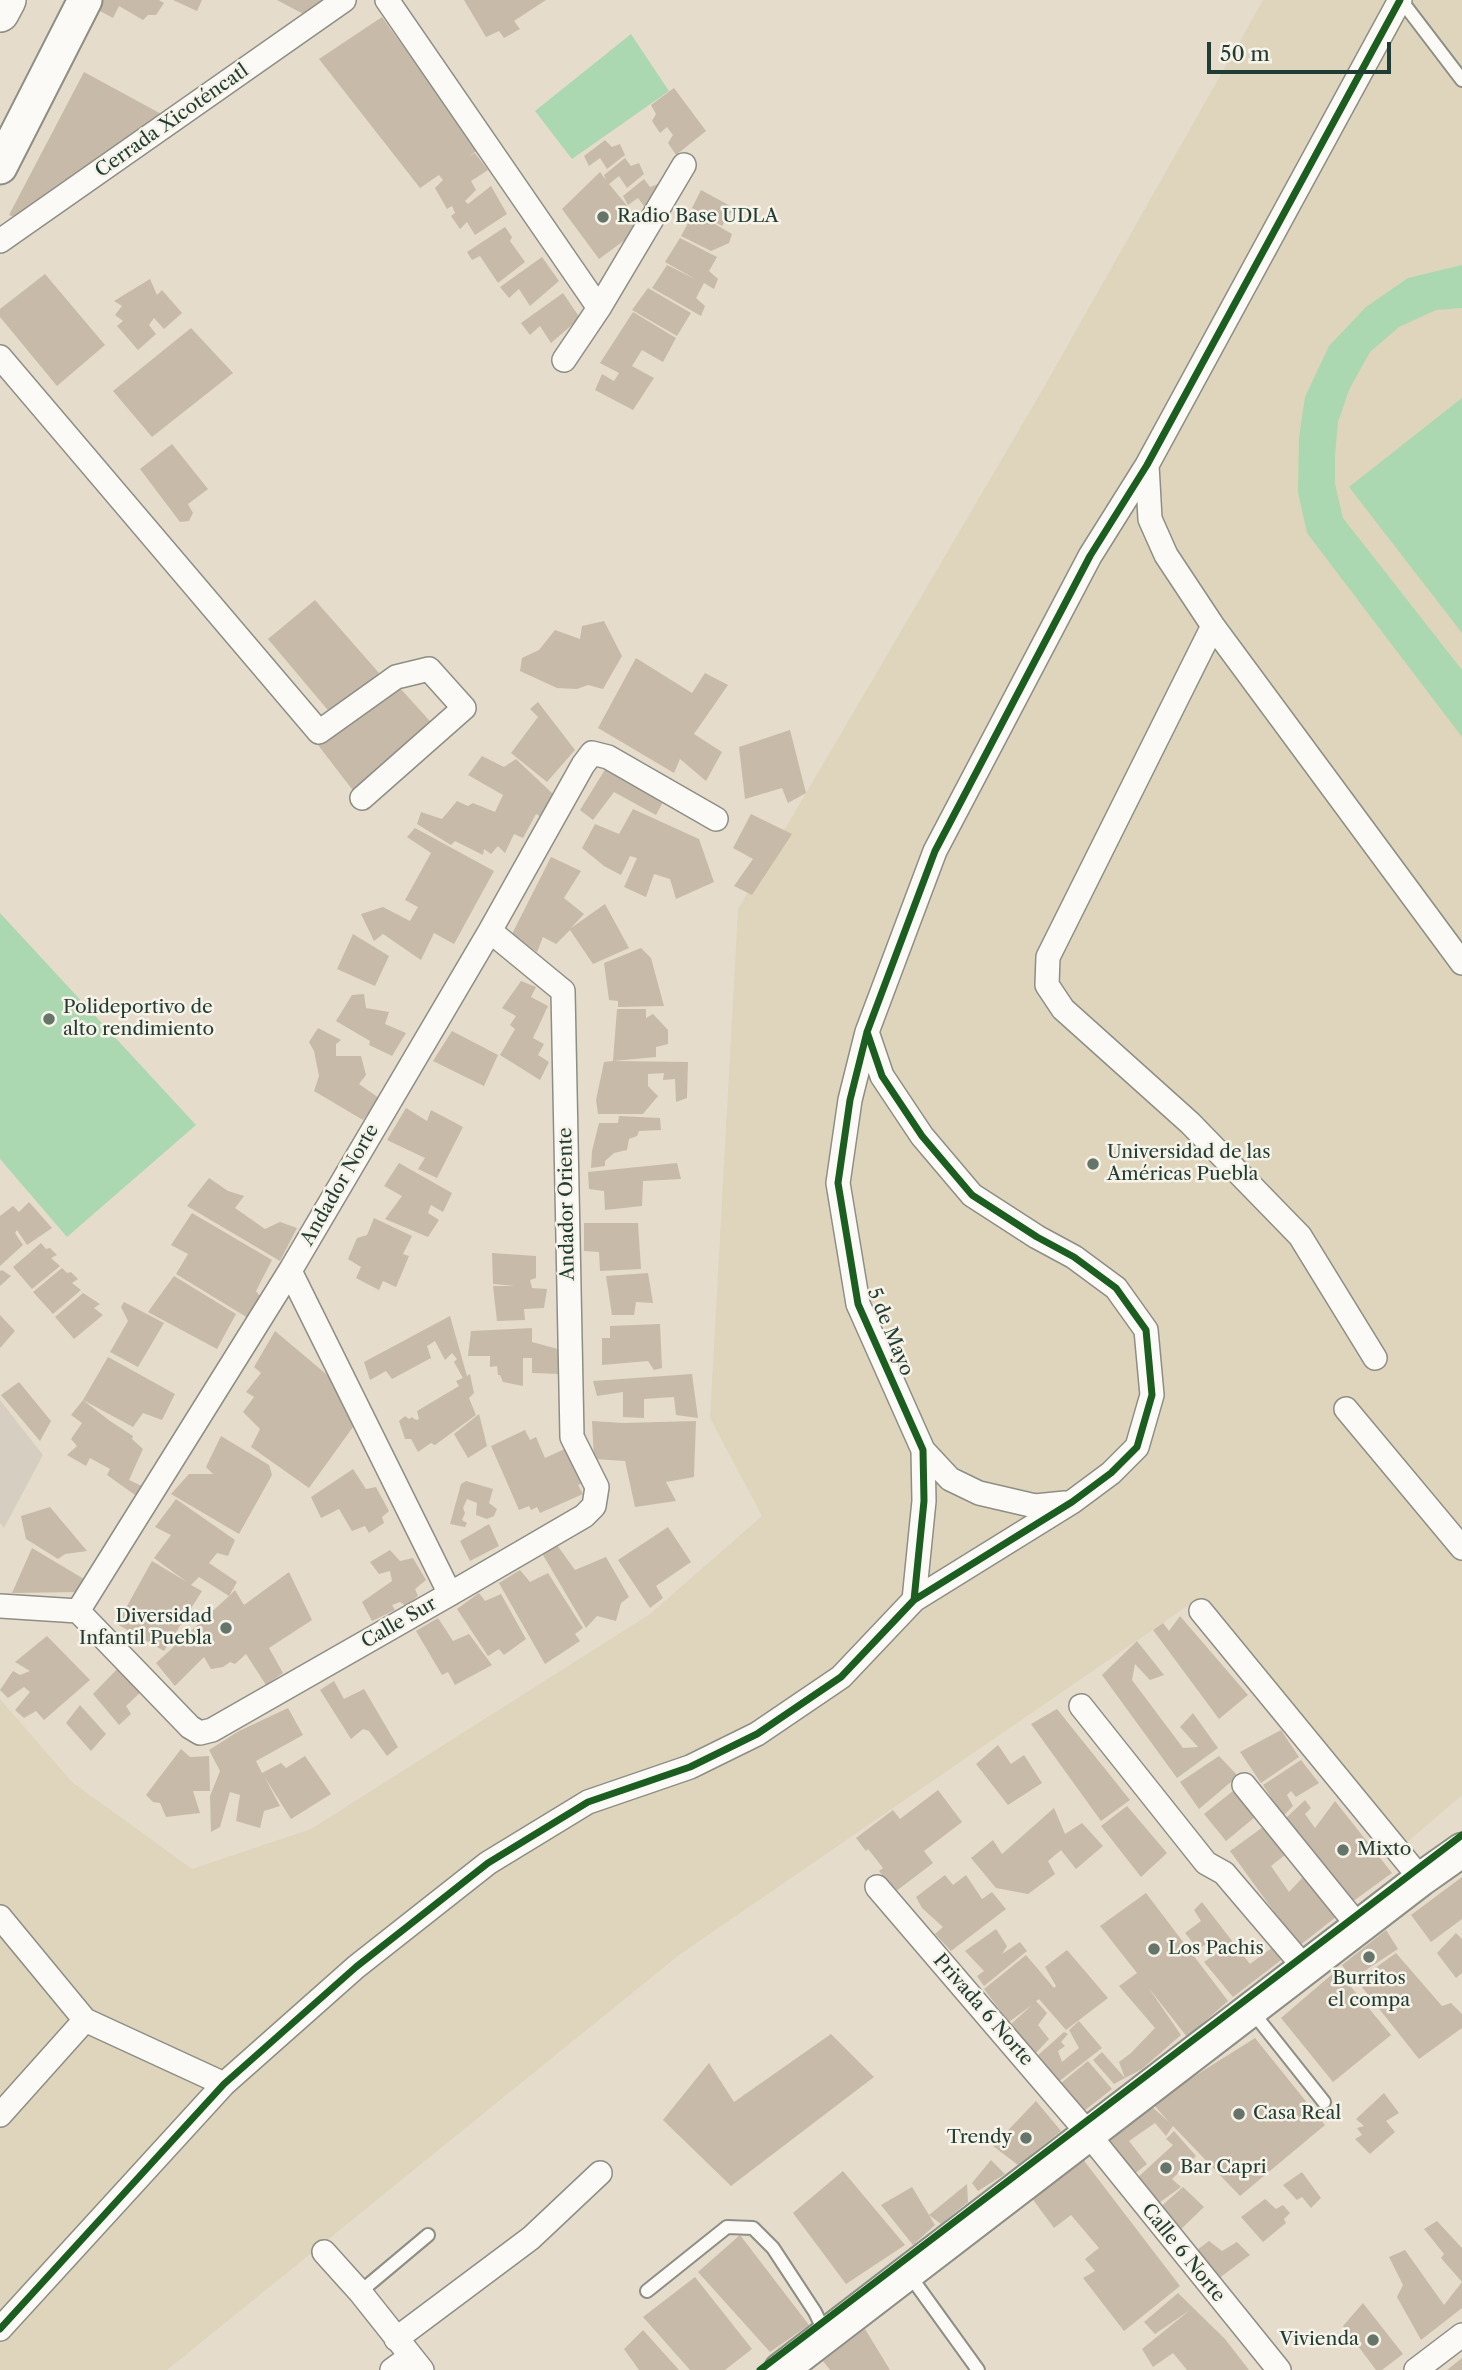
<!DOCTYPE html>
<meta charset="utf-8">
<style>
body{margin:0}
#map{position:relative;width:1462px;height:2370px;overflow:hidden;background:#e6dccb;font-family:"Libre Caslon Text",serif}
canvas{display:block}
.scale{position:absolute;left:1207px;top:42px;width:184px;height:32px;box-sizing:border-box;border:4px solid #1f3d34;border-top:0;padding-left:9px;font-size:21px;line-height:24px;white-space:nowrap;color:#1f3d34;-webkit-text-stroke:5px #f7f3e8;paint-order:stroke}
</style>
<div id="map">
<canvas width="1462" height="2370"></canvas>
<div class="scale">50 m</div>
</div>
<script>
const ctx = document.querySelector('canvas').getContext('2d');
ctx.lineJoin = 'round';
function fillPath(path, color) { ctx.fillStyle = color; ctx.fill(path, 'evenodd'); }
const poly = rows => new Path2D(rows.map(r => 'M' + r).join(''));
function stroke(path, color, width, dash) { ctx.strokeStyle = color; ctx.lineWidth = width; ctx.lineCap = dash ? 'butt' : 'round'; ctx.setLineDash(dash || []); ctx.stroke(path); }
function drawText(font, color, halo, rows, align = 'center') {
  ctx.font = font + ' "Libre Caslon Text",serif'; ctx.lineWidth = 5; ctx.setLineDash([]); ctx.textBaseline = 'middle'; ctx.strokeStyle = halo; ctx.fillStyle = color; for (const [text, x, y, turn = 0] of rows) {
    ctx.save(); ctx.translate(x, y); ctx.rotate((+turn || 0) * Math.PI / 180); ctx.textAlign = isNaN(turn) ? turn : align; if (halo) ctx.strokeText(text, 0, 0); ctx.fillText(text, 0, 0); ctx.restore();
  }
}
fillPath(poly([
 [1263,0,1462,0,1462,1795,1404,1845,1199,1598,679,1955,167,2370,0,2370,0,1699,72,1782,192,1869,311,1829,650,1614,762,1516,710,1418,738,909,1040,394]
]), '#ded5bc');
fillPath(poly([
 [0,1400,43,1455,4,1528,0,1523]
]), '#d6cfc1');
fillPath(poly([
 [631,34,669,91,572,159,535,111],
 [1462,265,1462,308,1436,310,1399,327,1370,352,1349,390,1338,422,1335,455,1335,484,1343,518,1462,670,1462,737,1307,533,1298,492,1299,437,1305,397,1329,346,1366,307,1408,278],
 [1462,398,1462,633,1349,487],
 [0,913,196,1125,67,1237,0,1159]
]), '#abd8b1');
fillPath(poly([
 [103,0,159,0,164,3,156,15,148,15,143,20,119,6,113,18,98,10],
 [173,0,202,0,197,11],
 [277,0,324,0,329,2,307,16],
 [464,0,546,0,514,21,520,29,504,38,499,31,486,37],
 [382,17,478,150,468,157,475,153,488,170,471,181,476,190,465,201,468,204,491,186,507,214,475,235,467,222,460,229,451,216,455,213,452,206,447,209,435,188,443,180,439,175,420,188,319,59],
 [84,72,165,116,17,218,9,215],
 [674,88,706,131,676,155,668,143,673,135,667,127,660,133,652,121,656,114,651,105],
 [605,140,612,147,620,144,625,155,607,169,600,158,589,166,584,156],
 [625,158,631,166,639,163,644,174,627,188,619,176,609,184,644,226,599,259,562,209,600,172,606,180,604,175],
 [644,179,650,187,658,184,663,195,646,209,638,198,628,205,623,196],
 [701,190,734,208,722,226,692,208],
 [694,212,732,234,729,243,711,251,681,236],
 [505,227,512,237,510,241,525,262,498,283,480,256,472,260,467,252],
 [680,238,717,257,709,271,718,279,714,289,704,283,696,298,705,306,701,316,652,288,667,265,697,280,665,262],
 [542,257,559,281,530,306,519,289,509,298,500,287],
 [45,274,105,345,57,386,0,317,0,309],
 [150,279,157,295,162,290,182,313,164,329,154,318,149,325,156,334,138,350,117,326,123,321,115,315,122,306,114,301],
 [648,288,691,313,677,336,632,310],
 [563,293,580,318,551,343,540,326,530,335,521,323],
 [633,312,676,338,663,362,642,350,632,366,654,378,633,410,595,390,602,374,614,381,619,373,600,363],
 [191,328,233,373,152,437,113,391],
 [172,444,208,489,188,504,193,513,189,521,180,522,140,469],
 [315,600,379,673,332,715,268,639],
 [604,621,622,656,603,689,588,685,577,689,557,688,520,671,522,658,539,650,555,630,580,639,582,626],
 [636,658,692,693,705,673,728,685,694,734,722,752,706,781,680,759,674,773,598,728],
 [400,688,437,729,358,797,318,745],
 [538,702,575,750,547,782,511,753,538,717,530,709],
 [790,730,806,793,788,803,782,788,745,799,739,747],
 [482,756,504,767,516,759,553,794,541,817,536,814,523,838,514,834,505,853,498,846,491,854,484,849,483,855,455,841,451,845,417,824,421,812,442,819,457,801,468,806,473,803,495,812,503,795,468,775],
 [606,768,664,800,656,815,614,792,593,820,580,810],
 [633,809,699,839,714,882,676,899,670,879,654,874,646,897,624,887,637,858,630,856,621,875,604,866,582,848,595,824,619,834],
 [751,814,792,834,752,895,734,886,753,859,733,848],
 [415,828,494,871,454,944,434,933,421,960,383,934,374,941,361,914,383,907,410,921,418,907,405,900,431,853,407,837],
 [551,857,581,871,564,898,584,914,571,928,605,904,629,948,593,964,570,930,556,944,543,937,537,952,512,934],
 [353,934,389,956,375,986,337,969],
 [641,948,651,958,664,1006,618,1007,618,1001,609,1000,604,963],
 [521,981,536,987,531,997,548,1006,533,1038,544,1044,538,1055,549,1062,540,1080,500,1055,515,1029,510,1025,516,1016,502,1008],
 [364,994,366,1008,389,1012,385,1024,406,1033,392,1056,369,1045,370,1041,336,1021,352,995],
 [617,1009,646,1009,646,1018,653,1014,668,1030,668,1044,656,1047,656,1057,613,1061,688,1062,687,1098,676,1102,675,1079,663,1080,664,1073,648,1074,648,1086,658,1096,643,1114,598,1114,596,1100,604,1062,613,1061],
 [318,1028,341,1040,336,1044,336,1056,361,1056,366,1075,359,1084,379,1098,363,1120,314,1091,319,1076,314,1051,309,1042],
 [452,1031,498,1055,484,1086,433,1061],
 [406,1108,427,1121,431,1110,463,1127,437,1178,418,1169,425,1158,387,1140],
 [619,1116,660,1118,661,1130,639,1131,637,1136,629,1139,627,1150,614,1153,605,1161,605,1166,591,1168,592,1151,599,1123,618,1123],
 [399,1163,452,1193,443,1212,431,1205,428,1213,439,1220,428,1237,385,1219,402,1196,384,1186],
 [677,1163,681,1179,643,1181,642,1206,605,1210,604,1191,589,1189,588,1172],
 [209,1178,228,1191,244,1196,235,1208,265,1229,280,1222,297,1228,280,1261,187,1206],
 [29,1202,52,1228,27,1245,17,1230,15,1233,23,1245,0,1266,0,1216,13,1206,19,1212],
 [192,1213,272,1260,256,1291,260,1296,248,1318,176,1274,188,1254,171,1245],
 [374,1218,412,1236,403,1254,409,1256,396,1287,383,1281,379,1290,356,1278,361,1267,348,1259,357,1238,367,1235],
 [584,1223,638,1223,641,1269,600,1271,599,1252,584,1251],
 [41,1243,46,1249,50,1248,57,1255,51,1258,60,1266,32,1289,13,1267],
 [492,1253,536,1256,536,1278,530,1280,532,1288,547,1289,544,1308,524,1309,525,1320,497,1321,493,1286,515,1286,493,1284],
 [62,1268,67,1273,71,1272,78,1279,72,1283,81,1290,53,1314,33,1292],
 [2,1270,11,1276,0,1286,0,1271],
 [648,1273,653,1303,636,1302,634,1315,612,1315,606,1276],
 [174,1276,236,1314,217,1349,148,1312],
 [83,1293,100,1304,94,1308,103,1315,74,1339,55,1317],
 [124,1302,164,1323,138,1367,110,1352,128,1321,121,1307],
 [0,1315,15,1331,0,1348],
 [450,1316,467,1376,470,1374,474,1393,469,1398,476,1415,435,1445,431,1443,418,1452,411,1439,405,1439,399,1421,405,1416,409,1419,412,1417,416,1420,419,1419,417,1411,459,1386,456,1381,463,1378,454,1362,457,1359,452,1353,445,1360,435,1341,427,1346,431,1358,392,1379,386,1371,370,1380,364,1362],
 [660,1324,662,1368,654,1370,648,1361,602,1365,602,1338,610,1338,610,1326],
 [532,1328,532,1342,558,1349,559,1374,532,1373,532,1358,523,1358,523,1386,503,1382,500,1375,498,1375,497,1366,490,1367,490,1356,468,1356,471,1331],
 [275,1331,344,1389,358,1420,309,1488,251,1447,260,1429,243,1412,254,1397,246,1392,261,1373,254,1367],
 [108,1357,175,1394,162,1420,143,1413,133,1427,83,1400],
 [692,1374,698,1418,676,1415,674,1397,644,1399,644,1418,623,1417,623,1392,597,1396,593,1381],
 [19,1382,51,1421,40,1441,1,1395],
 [83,1400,110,1421,133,1436,132,1439,143,1449,129,1480,144,1487,142,1500,107,1475,110,1469,90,1458,86,1466,67,1455,77,1446,71,1439,82,1423,71,1415],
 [479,1414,487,1446,468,1458,454,1434],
 [592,1421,623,1423,696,1421,694,1477,666,1482,676,1501,635,1507,625,1461,594,1459],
 [525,1430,530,1440,536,1437,545,1458,567,1448,583,1483,578,1485,583,1494,540,1513,537,1507,531,1510,529,1506,519,1510,491,1446],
 [221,1436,269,1465,272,1475,239,1534,171,1494,189,1474,213,1474,206,1467],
 [353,1469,366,1489,376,1487,389,1511,382,1517,384,1523,369,1533,365,1526,352,1531,339,1509,321,1518,311,1497],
 [466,1481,493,1489,489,1503,497,1509,494,1516,487,1519,476,1515,477,1503,467,1499,463,1508,465,1513,462,1520,467,1523,465,1527,450,1524,461,1484],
 [176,1499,235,1540,228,1556,217,1553,209,1563,237,1582,229,1596,235,1590,244,1605,289,1572,312,1620,269,1648,283,1673,266,1685,246,1654,235,1664,230,1662,223,1667,211,1669,204,1657,175,1686,156,1663,229,1596,199,1577,191,1585,202,1591,164,1651,117,1624,152,1561,187,1582,154,1558,171,1535,155,1527],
 [50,1507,87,1551,65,1554,58,1559,26,1539,21,1516],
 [489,1524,499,1546,470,1561,460,1541],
 [668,1527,691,1562,656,1586,663,1598,650,1608,618,1560],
 [557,1545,575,1570,606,1557,629,1597,621,1603,616,1621,597,1616,586,1628,543,1555],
 [32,1548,89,1582,81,1592,12,1593],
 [390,1550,400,1561,413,1558,426,1580,415,1589,418,1596,406,1606,400,1602,392,1605,395,1610,372,1621,362,1602,392,1581,390,1571,379,1574,370,1562],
 [520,1570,530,1582,548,1573,583,1628,575,1634,580,1641,545,1664,499,1583],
 [479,1593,485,1601,501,1594,526,1639,504,1655,499,1649,488,1656,457,1609],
 [1180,1616,1248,1695,1219,1719,1153,1630,1163,1623,1169,1631],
 [438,1618,453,1641,469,1634,492,1665,455,1685,448,1672,442,1675,416,1631],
 [47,1636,90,1680,44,1720,36,1711,24,1718,15,1710,30,1692,24,1687,8,1698,0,1690,13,1671,20,1675,30,1671,15,1662],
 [1137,1641,1164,1675,1150,1680,1135,1664,1132,1680,1183,1748,1198,1747,1180,1727,1193,1713,1218,1748,1177,1778,1102,1675],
 [121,1665,145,1688,126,1706,131,1714,119,1725,93,1694],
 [334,1681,344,1699,364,1689,398,1747,387,1756,369,1731,363,1729,351,1739,320,1690],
 [80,1705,106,1734,91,1751,66,1723],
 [288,1708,303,1735,256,1761,262,1773,281,1763,286,1768,305,1756,331,1794,291,1819,264,1776,280,1806,264,1811,260,1828,236,1821,240,1795,230,1792,220,1827,211,1832,210,1796,220,1771,209,1750,239,1731],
 [1057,1709,1130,1800,1101,1821,1031,1724],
 [1281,1730,1299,1757,1261,1783,1240,1752],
 [998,1745,1011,1764,1024,1755,1042,1783,1008,1805,976,1764],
 [181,1749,190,1757,209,1756,210,1791,193,1791,200,1813,166,1817,160,1803,153,1802,146,1795],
 [1219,1756,1238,1776,1199,1809,1180,1782],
 [1301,1760,1319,1783,1296,1797,1291,1791,1287,1795,1293,1806,1283,1816,1263,1785],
 [1238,1787,1255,1817,1226,1841,1204,1814],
 [938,1790,962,1822,924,1851,933,1863,895,1892,879,1871,883,1868,868,1849,866,1851,856,1838,893,1810,900,1819],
 [1305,1800,1311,1808,1305,1814,1315,1828,1335,1801,1392,1873,1352,1902,1286,1818],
 [1127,1806,1167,1853,1141,1877,1101,1826],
 [1054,1808,1065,1834,1082,1823,1103,1846,1076,1869,1061,1850,1048,1861,1055,1874,1028,1894,996,1888,971,1858,993,1840,1002,1854],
 [1270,1822,1290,1851,1271,1866,1289,1892,1305,1875,1341,1913,1299,1946,1230,1851],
 [945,1875,953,1885,966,1875,982,1899,992,1892,1006,1909,951,1951,935,1934,943,1927,922,1908,916,1897],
 [1462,1877,1462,1919,1431,1942,1411,1915],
 [1146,1893,1228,2001,1187,2037,1148,1987,1181,2035,1142,2069,1125,2078,1114,2084,1093,2060,1102,2052,1125,2078,1119,2062,1131,2053,1155,2028,1119,1986,1137,1973,1100,1926],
 [1202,1902,1250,1964,1277,1944,1285,1957,1233,1997,1204,1962,1224,1948,1213,1940,1198,1949,1185,1933,1201,1921,1194,1910],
 [996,1929,1007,1946,1002,1954,1020,1942,1027,1951,984,1986,977,1976,984,1971,965,1951],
 [1386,1930,1398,1949,1352,1979,1342,1965],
 [1456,1933,1462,1939,1462,1973,1456,1978,1437,1953],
 [1067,1950,1108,1998,1066,2030,1039,1999,1036,2001,1047,2013,1038,2025,1049,2039,1034,2055,1011,2024,1032,2005,1009,2022,984,1989,1026,1955,1054,1988,1056,1986,1045,1967],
 [1396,1953,1442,2006,1451,2003,1462,2014,1462,2028,1419,2059,1357,1981],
 [1337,1970,1391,2035,1333,2082,1281,2018],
 [1079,2021,1102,2048,1057,2083,1036,2057,1064,2032,1068,2034,1061,2042,1065,2046,1058,2051,1062,2062,1079,2048,1069,2030],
 [831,2034,874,2077,731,2186,663,2120,709,2063,734,2102],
 [1255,2038,1325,2125,1240,2196,1173,2126,1166,2136,1155,2123,1129,2141,1147,2164,1133,2175,1107,2142,1150,2105,1169,2122,1152,2103],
 [1088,2061,1112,2089,1084,2111,1061,2083],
 [1384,2093,1399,2113,1386,2121,1395,2132,1370,2154,1355,2139,1362,2135,1357,2128,1364,2126,1356,2119],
 [1036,2101,1061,2131,1018,2165,993,2146],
 [1174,2131,1196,2156,1172,2179,1181,2187,1156,2205,1136,2179,1173,2145,1166,2139],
 [1082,2158,1180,2286,1124,2331,1083,2278,1095,2271,1085,2259,1099,2248,1071,2215,1054,2228,1031,2197],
 [991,2160,1005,2174,978,2191,972,2183],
 [843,2171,905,2245,846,2284,793,2213],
 [1302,2172,1321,2198,1311,2208,1302,2197,1297,2200,1283,2185],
 [967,2184,968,2202,941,2224,929,2215],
 [912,2187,935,2225,913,2245,881,2205],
 [1183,2187,1204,2207,1177,2233,1157,2210],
 [1265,2199,1276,2209,1283,2205,1290,2213,1284,2219,1286,2223,1263,2242,1241,2217],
 [1437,2221,1462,2248,1462,2308,1421,2340,1397,2297,1403,2285,1389,2257,1405,2250,1444,2305,1462,2282,1441,2258,1444,2254,1424,2229],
 [740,2235,809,2325,770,2352,698,2272],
 [1209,2241,1222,2251,1237,2242,1250,2255,1214,2282,1189,2256],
 [695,2277,752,2349,725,2370,690,2370,643,2317],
 [1178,2293,1225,2339,1249,2370,1187,2370,1173,2353,1153,2367,1142,2349,1190,2310,1155,2334,1144,2322],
 [1363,2303,1403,2354,1382,2370,1376,2370,1343,2326],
 [865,2329,890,2370,830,2370,823,2361],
 [643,2330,679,2370,639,2370,624,2349],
 [1462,2358,1462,2370,1447,2370]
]), '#c7baa8');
const service = poly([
 [1401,0,1462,80],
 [1251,2010,1324,2102],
 [908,2273,978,2370],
 [647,2291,727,2227,753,2228,773,2248,815,2312,826,2335],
 [360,2292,428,2235]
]);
const minor = poly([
 [387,0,599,308],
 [0,241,344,0],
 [0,357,319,732,396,677,429,669,464,708,362,798],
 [564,360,599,308,684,165],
 [1147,465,1150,519,1166,555,1213,626,1462,963],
 [1213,626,1048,957,1047,985,1063,1009,1190,1123,1300,1236,1375,1358],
 [290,1271,450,1594],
 [1346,1409,1462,1548],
 [923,1450,950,1479,979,1493,1035,1506,1065,1503],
 [914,1600,924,1501,923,1450,858,1304,838,1183,850,1100,867,1032,935,851,1090,556,1147,465,1400,0],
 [0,1606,78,1611,190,1727,200,1733,212,1730,450,1594,584,1516,594,1506,597,1487,572,1437,563,991,490,931],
 [78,1611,290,1271,490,931,583,765,592,753,608,757,716,819],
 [1201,1611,1421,1879],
 [1081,1706,1206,1863,1224,1873,1305,1968],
 [1244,1785,1359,1927],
 [877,1887,1081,2125,1279,2370],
 [0,1917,85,2020,224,2084],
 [0,2115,85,2020],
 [324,2252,360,2292,422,2370],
 [0,2329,224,2084,356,1967,488,1863,588,1802,690,1767,757,1734,841,1677,914,1600,1072,1502,1111,1473,1137,1447,1152,1395,1146,1330,1116,1288,1074,1257,1037,1237,972,1195,922,1136,882,1076,867,1032],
 [396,2339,531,2238,600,2173],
 [392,2370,411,2356],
 [1416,2370,1462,2335]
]);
const secondary = poly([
 [0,167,85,0],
 [781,2370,1421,1879,1462,1850]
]);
const primary = poly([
 [0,13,7,0]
]);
stroke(service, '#8d8e84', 16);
stroke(minor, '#8d8e84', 26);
stroke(secondary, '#8d8e84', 37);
stroke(primary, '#8d8e84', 40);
stroke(service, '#fbfaf7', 12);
stroke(minor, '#fbfaf7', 23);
stroke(secondary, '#fbfaf7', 33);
stroke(primary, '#fbfaf7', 37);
stroke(poly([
 [914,1600,924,1501,923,1450,858,1304,838,1183,850,1100,867,1032,935,851,1090,556,1147,465,1400,0],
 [0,2329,224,2084,356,1967,488,1863,588,1802,690,1767,757,1734,841,1677,914,1600,1072,1502,1111,1473,1137,1447,1152,1395,1146,1330,1116,1288,1074,1257,1037,1237,972,1195,922,1136,882,1076,867,1032],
 [760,2370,1462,1835]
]), '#1b5e20', 7);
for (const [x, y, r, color] of [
 [603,217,7,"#657569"],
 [49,1019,7,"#657569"],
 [1093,1164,7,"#657569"],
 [226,1628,7,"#657569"],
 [1343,1850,7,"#657569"],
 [1154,1949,7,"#657569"],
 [1369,1957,7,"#657569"],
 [1239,2114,7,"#657569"],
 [1026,2138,7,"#657569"],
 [1166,2168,7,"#657569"],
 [1373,2340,7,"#657569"]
]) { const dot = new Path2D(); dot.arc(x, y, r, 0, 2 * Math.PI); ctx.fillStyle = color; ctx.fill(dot); stroke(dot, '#f7f3e8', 2.5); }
drawText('19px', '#1f3d34', '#f7f3e8', [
 ["Cerrada Xicoténcatl",172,121,-35],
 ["Andador Norte",340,1185,-60],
 ["Andador Oriente",567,1204,-91],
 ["5 de Mayo",890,1332,68],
 ["Calle Sur",399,1623,-30],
 ["Privada 6 Norte",983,2010,49],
 ["Calle 6 Norte",1183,2253,51]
]);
drawText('19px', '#1f3d34', '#f7f3e8', [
 ["Radio Base UDLA",617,217],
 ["Polideportivo de",63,1008],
 ["alto rendimiento",63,1030],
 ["Universidad de las",1107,1153],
 ["Américas Puebla",1107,1175],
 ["Diversidad",212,1617,"right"],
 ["Infantil Puebla",212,1639,"right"],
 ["Mixto",1357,1850],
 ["Los Pachis",1168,1949],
 ["Burritos",1369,1979,"center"],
 ["el compa",1369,2001,"center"],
 ["Casa Real",1253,2114],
 ["Trendy",1012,2138,"right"],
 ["Bar Capri",1180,2168],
 ["Vivienda",1359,2340,"right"]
], 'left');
</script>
